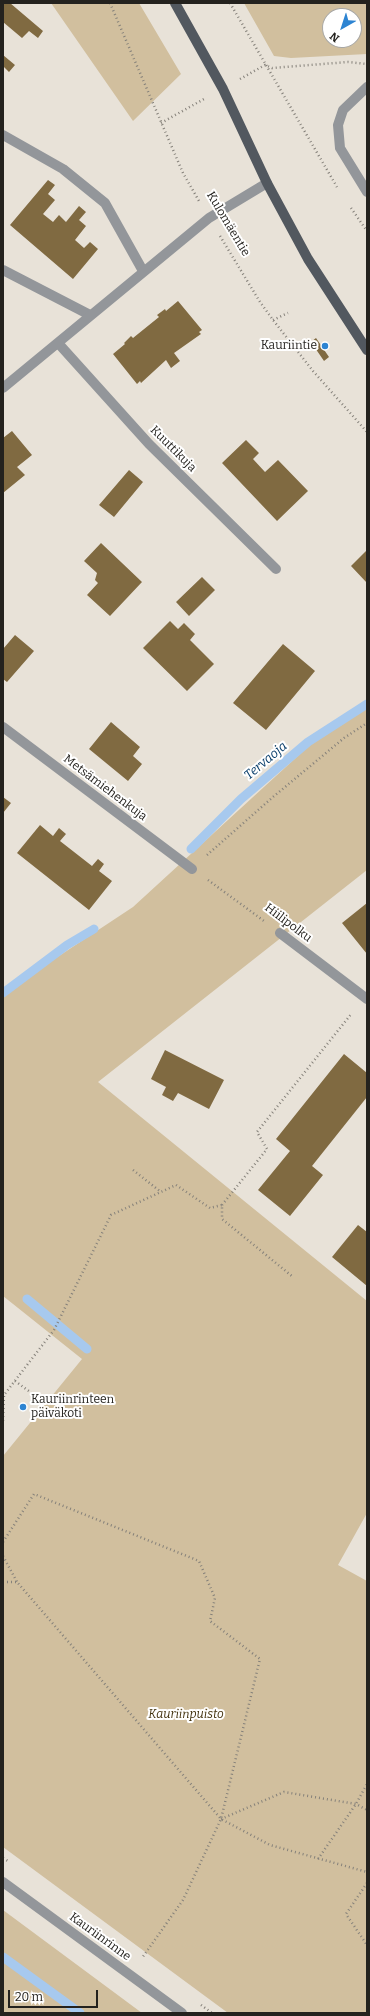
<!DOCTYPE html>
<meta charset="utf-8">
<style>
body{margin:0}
#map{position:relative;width:370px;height:2016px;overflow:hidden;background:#e8e2d8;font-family:Bitter,serif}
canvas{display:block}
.frame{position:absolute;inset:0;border:4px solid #24221e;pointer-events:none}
.north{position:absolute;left:322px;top:8px;width:40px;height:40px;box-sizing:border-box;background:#fff;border:1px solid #a7a7a5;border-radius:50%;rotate:219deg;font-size:11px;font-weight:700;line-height:16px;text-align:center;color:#24221e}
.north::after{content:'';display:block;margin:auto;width:14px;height:18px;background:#2d84d2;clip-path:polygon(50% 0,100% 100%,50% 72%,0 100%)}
.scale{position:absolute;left:8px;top:1990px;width:90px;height:18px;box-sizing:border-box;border:2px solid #24221e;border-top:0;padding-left:5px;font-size:12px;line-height:14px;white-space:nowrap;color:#24221e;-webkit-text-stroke:3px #fff;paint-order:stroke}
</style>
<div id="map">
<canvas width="370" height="2016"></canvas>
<div class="frame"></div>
<div class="north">N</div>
<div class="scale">20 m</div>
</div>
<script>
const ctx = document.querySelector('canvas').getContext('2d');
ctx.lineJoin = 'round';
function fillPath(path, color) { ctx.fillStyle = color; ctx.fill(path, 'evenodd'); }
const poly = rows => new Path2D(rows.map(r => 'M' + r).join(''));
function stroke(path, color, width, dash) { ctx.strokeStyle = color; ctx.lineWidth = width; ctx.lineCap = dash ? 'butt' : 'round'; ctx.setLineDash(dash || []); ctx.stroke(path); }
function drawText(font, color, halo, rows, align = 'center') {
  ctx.font = font + ' Bitter,serif'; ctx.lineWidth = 4; ctx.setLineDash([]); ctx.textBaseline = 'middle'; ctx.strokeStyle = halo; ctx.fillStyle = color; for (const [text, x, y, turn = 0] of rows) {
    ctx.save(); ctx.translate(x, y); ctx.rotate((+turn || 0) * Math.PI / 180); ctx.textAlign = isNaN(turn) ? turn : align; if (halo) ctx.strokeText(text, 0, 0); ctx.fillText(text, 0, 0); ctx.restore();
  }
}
fillPath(poly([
 [51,3,139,3,181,74,133,121],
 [244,3,367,3,367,54,291,58,274,56],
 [330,16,354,16,354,40,330,40],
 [367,702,367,870,98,1082,367,1301,367,1513,338,1565,367,1581,367,2013,228,2013,3,1847,3,1456,82,1359,3,1296,3,993,133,907,336,721],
 [3,1910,142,2013,3,2013]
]), '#d1bf9e');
stroke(poly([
 [191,849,241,799,308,742,367,704],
 [3,993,67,945,94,929],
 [27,1299,87,1349],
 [3,1957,80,2013]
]), '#a7c9ee', 9);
fillPath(poly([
 [3,3,10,3,43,31,38,38,29,31,22,38,3,22],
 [3,55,15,65,9,72,3,66],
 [48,180,55,185,48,194,55,200,43,214,53,222,59,215,66,222,79,206,86,212,79,220,86,226,75,240,84,248,90,242,98,249,73,279,10,225],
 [178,301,202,330,199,332,201,334,174,353,180,361,171,368,166,360,141,383,140,381,137,384,113,354,125,344,124,343,131,336,133,338,159,317,157,315,165,309,166,311],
 [316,338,329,357,324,361,311,342],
 [12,431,32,455,17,467,25,475,3,493,3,438],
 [246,440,259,453,253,459,265,472,278,460,308,491,277,521,222,463],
 [129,470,143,482,114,517,99,505],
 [101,543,142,582,110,616,87,595,98,583,95,580,97,573,84,561],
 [367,550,367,583,351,566],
 [202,577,215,590,189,616,176,602],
 [170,621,178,629,184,623,195,634,190,640,214,664,187,691,143,648],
 [15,635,34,651,7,682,3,679,3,649],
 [283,644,315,671,266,730,233,703],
 [111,722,140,747,133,756,142,764,128,781,89,749],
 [3,797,11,803,3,813],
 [40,825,53,836,59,828,66,834,60,841,92,866,98,859,104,864,99,871,112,881,89,910,17,853],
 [367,903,367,954,342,923],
 [165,1050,224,1080,209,1109,178,1093,173,1101,162,1095,166,1087,151,1079],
 [344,1054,367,1073,367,1097,312,1166,323,1175,290,1216,258,1190,290,1151,276,1139],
 [358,1225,367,1232,367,1286,332,1257]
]), '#806a41');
stroke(poly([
 [110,3,183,173,199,201],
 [230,3,337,187],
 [240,79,265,65,272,68,348,62,367,64],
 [161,123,204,99],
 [351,208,367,231],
 [220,236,260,302,273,320,313,371,367,432],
 [273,320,288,313],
 [207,855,273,797,344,738,367,723],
 [208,880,264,921],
 [133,1170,161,1192],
 [222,1205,267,1149,257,1132,352,1013],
 [15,1381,44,1402],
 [3,1421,4,1395,54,1330,111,1215,176,1185,210,1208,222,1205,222,1219,293,1277],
 [3,1542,34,1494,199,1561,215,1598,210,1621,260,1659,221,1819,183,1900,142,1958],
 [3,1556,17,1582],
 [3,1582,17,1582,221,1819,270,1845,367,1872],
 [221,1819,284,1792,356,1804,367,1810],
 [3,1858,8,1861],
 [318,1859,356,1804,367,1784],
 [367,1883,346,1914,367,1945],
 [201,2005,212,2013]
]), '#85817a', 2.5, [1, 3]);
stroke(poly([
 [3,135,63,169,105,203,143,271],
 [3,270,90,315]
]), '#93969a', 10);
stroke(poly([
 [367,87,343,110,338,125,340,148,367,192],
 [58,343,149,444,276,569],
 [3,388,209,218,267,183],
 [3,727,192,869],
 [280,933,367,999],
 [3,1882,182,2013]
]), '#93969a', 10);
stroke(poly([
 [175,3,223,89,267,183,308,259,367,350]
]), '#52585f', 10);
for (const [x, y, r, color] of [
 [325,346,4,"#2d84d2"],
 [23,1407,4,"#2d84d2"]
]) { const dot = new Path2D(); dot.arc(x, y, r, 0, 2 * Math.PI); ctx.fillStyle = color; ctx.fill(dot); stroke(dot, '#fff', 1.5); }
drawText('12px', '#24221e', '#fff', [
 ["Kulomäentie",228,224,59],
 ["Kuuttikuja",173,449,45],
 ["Metsämiehenkuja",105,788,37],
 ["Hiilipolku",288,923,37],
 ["Kauriinrinne",100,1937,36]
]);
drawText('12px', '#24221e', '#fff', [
 ["Kauriintie",317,346],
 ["Kauriinrinteen",31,1400,"left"],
 ["päiväkoti",31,1414,"left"]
], 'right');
drawText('italic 12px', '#42310d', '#fff', [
 ["Kauriinpuisto",186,1715]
]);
drawText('italic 13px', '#083d6a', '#fff', [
 ["Tervaoja",266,761,-40]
]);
</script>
